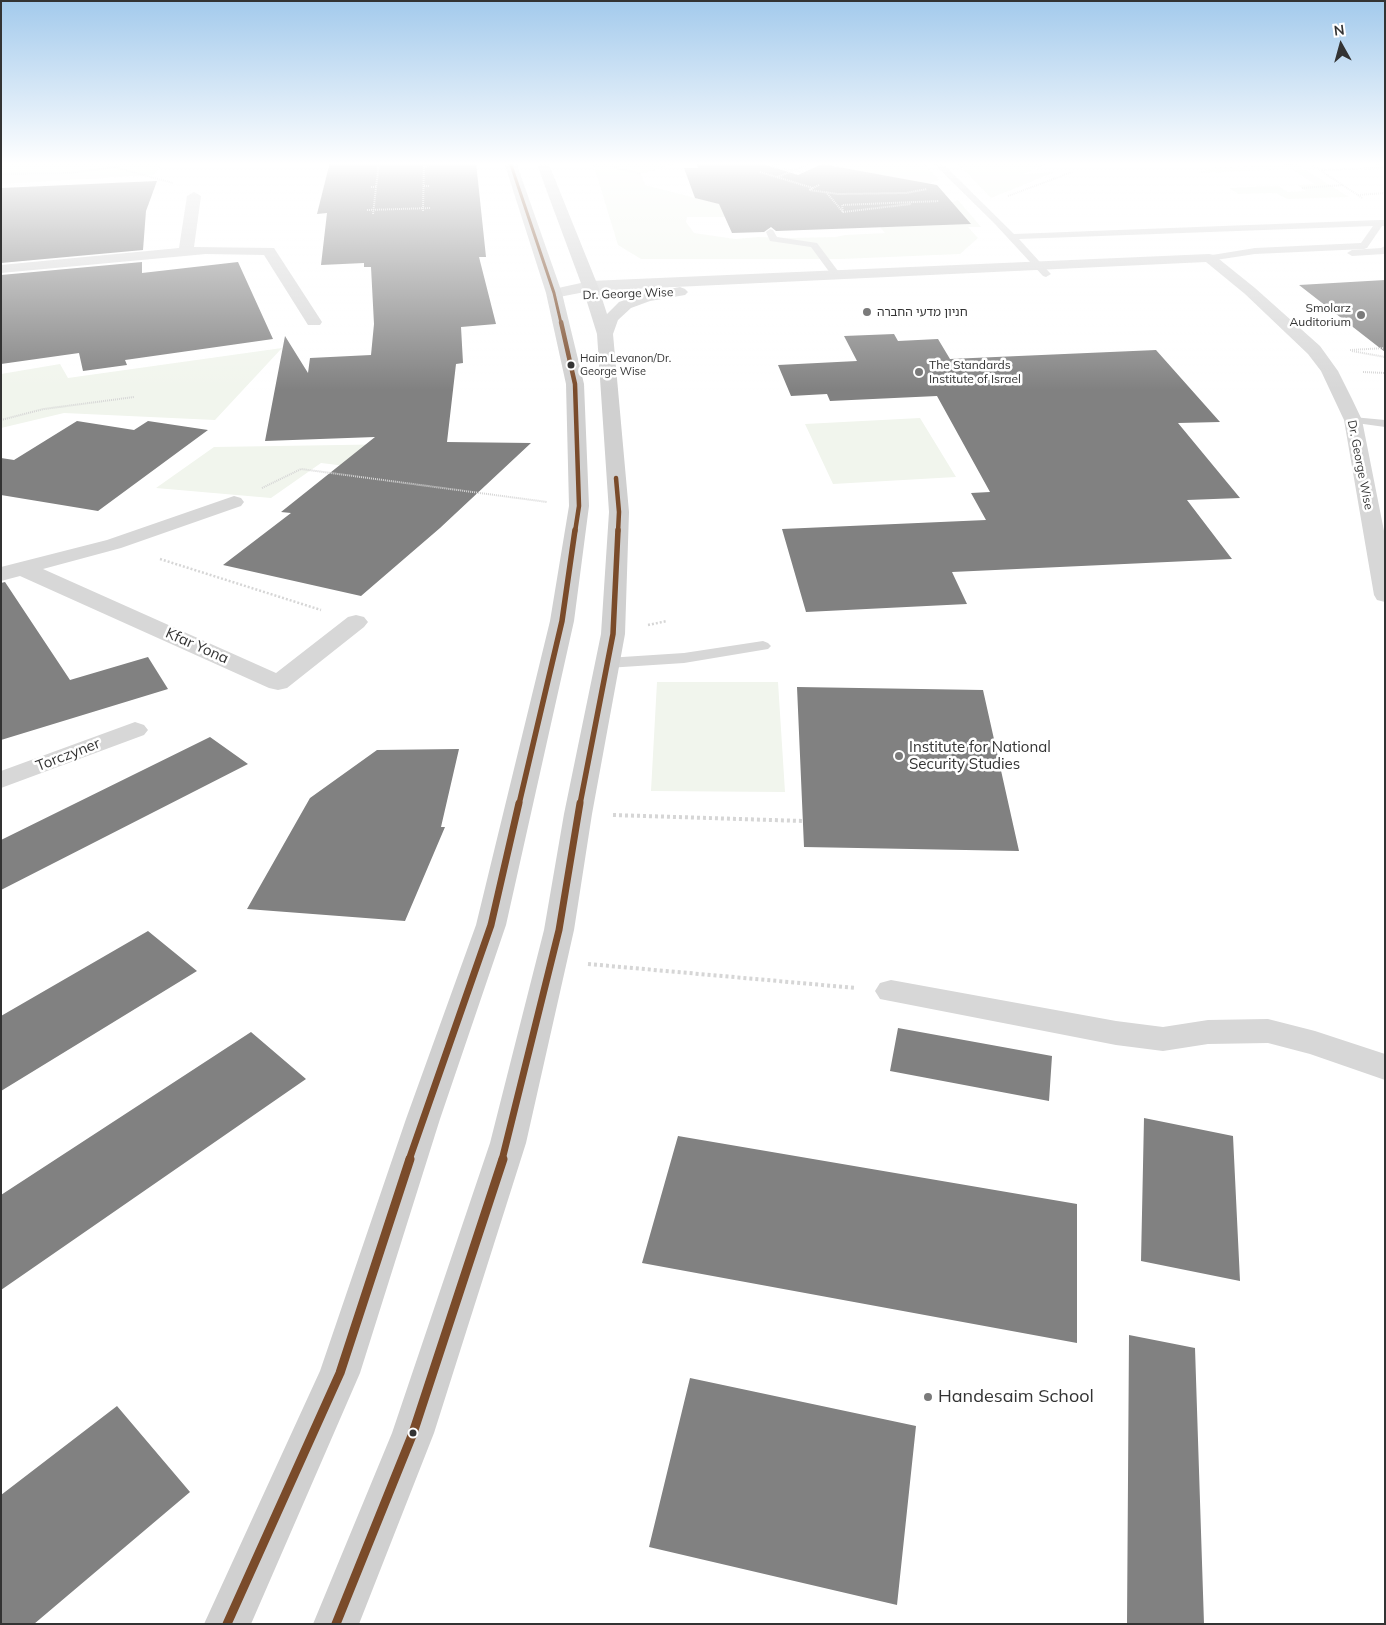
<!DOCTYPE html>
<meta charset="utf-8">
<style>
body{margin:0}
#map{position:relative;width:1386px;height:1625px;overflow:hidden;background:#fff;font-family:Mulish,sans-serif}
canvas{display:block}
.frame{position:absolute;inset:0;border:2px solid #333;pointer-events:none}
.north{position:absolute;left:1316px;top:20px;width:50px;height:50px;-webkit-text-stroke:4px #fff;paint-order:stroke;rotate:353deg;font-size:14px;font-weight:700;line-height:20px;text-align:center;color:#333}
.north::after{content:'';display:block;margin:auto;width:18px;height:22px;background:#333;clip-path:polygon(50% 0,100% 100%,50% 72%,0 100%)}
</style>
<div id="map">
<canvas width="1386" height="1625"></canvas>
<div class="frame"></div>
<div class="north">N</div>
</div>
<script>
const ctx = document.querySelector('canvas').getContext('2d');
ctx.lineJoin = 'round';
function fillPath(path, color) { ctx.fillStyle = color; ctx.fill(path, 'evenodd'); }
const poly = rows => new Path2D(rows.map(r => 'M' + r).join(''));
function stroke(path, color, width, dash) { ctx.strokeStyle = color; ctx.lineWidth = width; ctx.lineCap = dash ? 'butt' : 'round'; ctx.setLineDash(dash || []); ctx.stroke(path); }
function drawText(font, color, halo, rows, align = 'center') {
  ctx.font = font + ' Mulish,"Noto Sans Hebrew",sans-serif'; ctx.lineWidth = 5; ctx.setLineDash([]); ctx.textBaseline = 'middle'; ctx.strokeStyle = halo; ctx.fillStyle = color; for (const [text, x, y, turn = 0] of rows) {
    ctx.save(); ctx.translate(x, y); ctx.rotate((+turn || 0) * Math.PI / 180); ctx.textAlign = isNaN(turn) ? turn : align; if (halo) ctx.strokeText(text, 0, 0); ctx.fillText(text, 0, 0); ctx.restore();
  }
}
fillPath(poly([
 [863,162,923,163,939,180,909,190,880,175,822,164],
 [1,163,1,162,163,163,154,175,1,184],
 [593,163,678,163,641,174,645,185,723,205,725,217,687,217,686,222,694,233,735,239,759,237,791,238,836,237,845,235,885,233,880,227,970,224,957,208,932,209,958,200,981,227,968,227,978,238,960,254,841,259,641,259,618,245],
 [957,163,1048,163,1023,174,1055,172,991,198],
 [1296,164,1349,197,1287,199,1276,193,1238,194,1229,188,1278,186,1288,192,1306,191,1297,185,1314,184,1292,169,1199,173,1212,168],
 [282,348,215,420,64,413,1,428,1,374,60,364,68,378],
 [920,418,956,477,833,484,805,424],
 [403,444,388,471,321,463,271,498,156,488,214,447],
 [657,682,778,682,785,792,651,791]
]), '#f1f5ed');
fillPath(poly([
 [330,162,476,162,486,257,479,257,496,324,461,327,463,363,456,364,447,442,531,443,440,528,361,596,223,565,291,513,281,512,375,437,265,441,285,336,308,373,310,358,371,355,374,324,371,267,364,267,364,263,321,265,327,213,317,214],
 [697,162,757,162,798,175,822,164,937,185,971,224,776,231,771,227,764,232,732,233,719,204,695,198,684,168,698,168],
 [157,181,146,211,143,250,1,263,1,188],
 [142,262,142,273,238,262,273,339,125,360,127,365,83,371,79,353,1,364,1,275],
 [1385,280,1385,352,1299,285],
 [894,334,898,341,938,339,950,359,1156,350,1220,422,1178,423,1240,498,1187,500,1232,559,952,572,967,604,806,612,782,529,986,520,971,493,990,492,937,396,830,401,827,394,791,396,778,365,857,361,844,336],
 [77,421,134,430,148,421,208,430,98,511,1,495,1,458,14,460],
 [5,582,70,680,148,657,168,689,1,740,1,583],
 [797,687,983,690,1019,851,804,847],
 [210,737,248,764,1,890,1,840],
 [459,749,441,827,445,827,405,921,247,909,310,798,377,750],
 [148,931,197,971,1,1091,1,1016],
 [898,1028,1052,1056,1049,1101,890,1071],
 [251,1032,306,1079,1,1290,1,1195],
 [1144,1118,1233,1136,1240,1281,1141,1261],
 [678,1136,1077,1204,1077,1343,642,1263],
 [1129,1335,1195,1348,1204,1624,1127,1624],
 [690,1378,916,1426,897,1605,649,1547],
 [117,1406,190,1492,34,1624,1,1624,1,1495]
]), '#818181');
stroke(poly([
 [612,162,613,167,641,174],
 [1308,162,1362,198],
 [772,166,782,162],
 [114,167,122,162],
 [424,167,430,166],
 [772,167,804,172],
 [1322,170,1383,168,1373,162],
 [760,172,813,188],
 [1,174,71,173,114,167,173,183],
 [777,177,816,162],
 [819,185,809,190,838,194,906,193,927,189],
 [424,186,430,186],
 [371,187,376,187],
 [1302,188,1343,185],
 [826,192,843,212],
 [1358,195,1385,193],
 [1008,196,1072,172],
 [367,210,430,208],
 [423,211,424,162],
 [843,212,842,205,939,201],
 [843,212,911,204],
 [373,214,379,162],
 [1350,350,1385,348],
 [1352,351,1385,357],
 [1363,372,1385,373],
 [1,420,44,409,134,397],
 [262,488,301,469,547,502]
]), '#d6d6d6', 2, [1, 1]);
stroke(poly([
 [160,559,321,610],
 [648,625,667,621]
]), '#d6d6d6', 2.5, [2, 2]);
stroke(poly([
 [613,815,803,821],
 [588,964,856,988]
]), '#d6d6d6', 4, [3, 3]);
fillPath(poly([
 [932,162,941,162,1014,234,1380,220,1385,220,1385,226,1382,226,1367,248,1364,249,1255,254,1209,261,1204,258,1206,256,1255,248,1361,243,1373,226,1019,239,1049,272,1051,274,1046,277,1043,276,994,223,932,162],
 [770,229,773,230,777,237,817,243,841,275,836,278,833,277,811,247,770,241,766,232,770,229],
 [1385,246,1384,254,1352,256,1347,253,1352,250,1381,248,1385,246],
 [1353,417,1385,420,1385,427,1349,422,1347,420,1353,417],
 [763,641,768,643,771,646,768,649,684,663,607,668,602,666,599,663,602,660,607,658,684,653,763,641]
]), '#d7d7d7');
fillPath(poly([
 [194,192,201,196,194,247,274,248,322,322,320,325,308,325,264,255,206,254,1,273,1,265,179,248,187,196,194,192],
 [1209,254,1214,255,1255,288,1320,346,1338,371,1352,399,1362,420,1385,536,1385,602,1377,600,1374,595,1344,420,1321,371,1308,354,1245,294,1206,262,590,291,554,298,549,296,546,293,549,290,590,281,1209,254],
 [234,496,241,498,244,502,241,506,121,548,43,569,276,673,348,617,356,615,364,617,368,622,364,627,287,688,278,690,269,688,20,576,1,581,1,567,107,540,234,496],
 [135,722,144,725,148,730,144,735,1,788,1,771,135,722],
 [891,980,1116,1021,1163,1027,1208,1020,1268,1019,1315,1031,1385,1054,1385,1080,1310,1054,1268,1043,1208,1044,1163,1051,1116,1045,880,999,875,991,880,983,891,980]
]), '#d7d7d7');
fillPath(poly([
 [504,162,516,162,562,293,584,384,589,506,574,621,506,925,440,1119,360,1373,251,1624,204,1624,320,1371,406,1119,476,925,550,621,569,506,566,384,546,293,504,162],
 [536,162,548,162,598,286,607,314,619,302,642,294,680,287,685,289,688,292,685,295,650,301,631,308,618,320,613,334,629,512,625,634,592,814,574,930,526,1143,434,1433,359,1624,313,1624,392,1433,490,1143,544,930,564,814,601,634,609,512,597,334,582,286,536,162]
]), '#d0d0d0');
stroke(poly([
 [510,162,554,293,561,323]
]), '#7a4b2a', 3);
stroke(poly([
 [561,322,575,384,579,506,575,532],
 [616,478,619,512,618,532]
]), '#7a4b2a', 4.5);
stroke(poly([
 [519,804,562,621,575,530],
 [580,804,613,634,618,530]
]), '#7a4b2a', 5.5);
stroke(poly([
 [409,1160,491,925,519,803],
 [502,1160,559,930,580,803]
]), '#7a4b2a', 7);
stroke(poly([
 [227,1624,340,1373,410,1159],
 [336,1624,413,1433,503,1159]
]), '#7a4b2a', 9);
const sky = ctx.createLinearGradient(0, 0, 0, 390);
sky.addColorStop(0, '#a3caec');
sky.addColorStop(0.42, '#fff');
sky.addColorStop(1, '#ffffff00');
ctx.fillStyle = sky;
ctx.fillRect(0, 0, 1386, 390);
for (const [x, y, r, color] of [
 [867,312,5,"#7a7a7a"],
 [1361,315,5,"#7a7a7a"],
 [571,365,4.5,"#333"],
 [919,372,5,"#7a7a7a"],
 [899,756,5,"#7a7a7a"],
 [928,1397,5,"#7a7a7a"],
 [413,1433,4.5,"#333"]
]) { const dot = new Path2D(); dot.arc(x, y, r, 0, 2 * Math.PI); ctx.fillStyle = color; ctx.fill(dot); stroke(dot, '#fff', 2); }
drawText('11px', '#333', '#fff', [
 ["Haim Levanon/Dr.",580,359],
 ["George Wise",580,372]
], 'left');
drawText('12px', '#333', '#fff', [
 ["Dr. George Wise",628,294,-2],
 ["Dr. George Wise",1360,465,79]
]);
drawText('12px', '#333', '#fff', [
 ["Smolarz",1351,308,"right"],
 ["Auditorium",1351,322,"right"],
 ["חניון מדעי החברה",877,312],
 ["The Standards",929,365],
 ["Institute of Israel",929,379]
], 'left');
drawText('15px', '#333', '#fff', [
 ["Kfar Yona",197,646,24],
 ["Torczyner",68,755,-21]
]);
drawText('15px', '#333', '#fff', [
 ["Institute for National",909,747],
 ["Security Studies",909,764]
], 'left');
drawText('18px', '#333', '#fff', [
 ["Handesaim School",938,1397]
], 'left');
</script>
